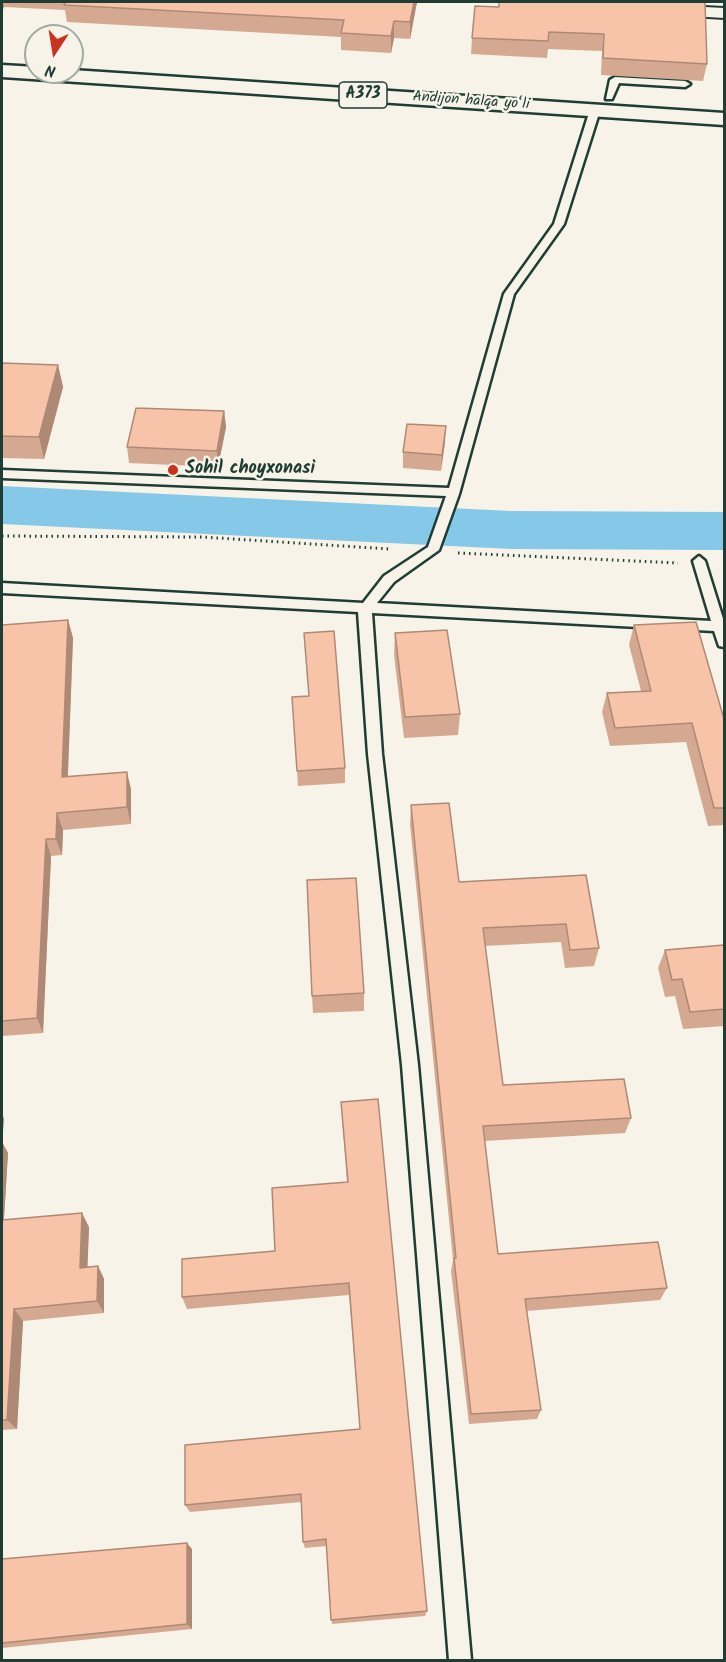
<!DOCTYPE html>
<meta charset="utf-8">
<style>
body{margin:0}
#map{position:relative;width:726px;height:1662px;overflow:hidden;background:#f7f3e8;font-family:Kalam,sans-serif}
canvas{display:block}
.frame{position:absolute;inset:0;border:3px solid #1f3d34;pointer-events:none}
.north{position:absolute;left:24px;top:24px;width:60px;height:60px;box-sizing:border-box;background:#f7f3e8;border:2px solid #a1aaa0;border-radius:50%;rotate:192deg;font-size:16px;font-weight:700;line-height:24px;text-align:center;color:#1f3d34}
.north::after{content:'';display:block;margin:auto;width:21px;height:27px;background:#c8321e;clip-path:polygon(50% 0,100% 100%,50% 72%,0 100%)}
</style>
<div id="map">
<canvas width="726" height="1662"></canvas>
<div class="frame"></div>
<div class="north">N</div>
</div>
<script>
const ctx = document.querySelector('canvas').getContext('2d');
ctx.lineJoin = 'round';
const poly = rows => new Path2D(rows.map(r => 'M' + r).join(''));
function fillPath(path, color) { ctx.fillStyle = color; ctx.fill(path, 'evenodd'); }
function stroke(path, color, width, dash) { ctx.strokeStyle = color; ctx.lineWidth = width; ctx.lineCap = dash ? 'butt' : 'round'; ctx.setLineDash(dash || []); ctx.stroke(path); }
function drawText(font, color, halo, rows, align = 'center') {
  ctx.font = font + ' Kalam,sans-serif'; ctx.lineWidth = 5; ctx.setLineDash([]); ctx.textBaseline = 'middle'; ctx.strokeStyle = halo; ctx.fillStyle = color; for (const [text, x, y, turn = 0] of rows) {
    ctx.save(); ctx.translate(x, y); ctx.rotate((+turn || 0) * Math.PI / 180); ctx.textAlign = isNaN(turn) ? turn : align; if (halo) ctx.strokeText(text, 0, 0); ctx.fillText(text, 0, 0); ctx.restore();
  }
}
fillPath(poly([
 [2,486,511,511,724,512,724,550,511,549,2,524,2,486]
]), '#86c8e7');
const lane = poly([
 [615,77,685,81,690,84,685,87,619,83,612,99,606,99,610,80,615,77],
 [595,107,600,110,564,224,514,294,459,494,439,550,394,582,377,603,711,621,693,561,699,556,705,561,724,622,724,647,719,646,714,631,372,613,382,754,418,1065,471,1660,449,1660,402,1065,368,754,358,612,2,593,2,583,363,603,384,576,428,547,446,496,2,478,2,470,449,488,504,294,554,224,590,110,595,107]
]);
const street = poly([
 [666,5,724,8,724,18,660,14,657,10,660,6,666,5]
]);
const highway = poly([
 [2,65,36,67,36,72,72,72,72,70,724,113,724,125,2,77,2,65]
]);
stroke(lane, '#1f3d34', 5);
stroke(street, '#1f3d34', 4);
stroke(highway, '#1f3d34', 5);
stroke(poly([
 [2,536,202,537,390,549],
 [458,553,678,563]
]), '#1f3d34', 3, [1.5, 4]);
fillPath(lane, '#f7f3e8');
fillPath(street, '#f7f3e8');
fillPath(highway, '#f7f3e8');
fillPath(poly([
 [2,2,417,2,410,39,394,38,391,53,341,50,341,37,67,22,65,10,4,7],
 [499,2,701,2,707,64,703,81,601,75,602,51,548,49,547,58,471,54,472,38,499,7],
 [2,363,58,365,63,387,44,459,2,458],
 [224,411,226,427,218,467,129,463,127,447],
 [445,442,441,471,403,468,403,452],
 [68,620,73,638,68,776,131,789,131,824,63,830,62,855,51,856,43,1033,2,1036,2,625],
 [634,625,724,719,724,825,708,826,686,742,610,746,602,712,607,693,641,691,629,645],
 [395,633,460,714,458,735,404,738,394,655],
 [292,697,345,768,345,783,298,786],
 [411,805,459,882,586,875,599,948,594,966,565,968,561,942,485,946,503,1085,631,1118,625,1133,484,1141,498,1254,667,1288,660,1300,527,1311,541,1410,537,1419,469,1424,451,1271,453,1260,410,824],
 [724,945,724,1026,683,1029,675,996,665,997,658,968,665,950],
 [364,993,364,1011,313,1013,312,996],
 [341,1102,427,1611,425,1616,332,1624,327,1546,305,1548,303,1542,301,1502,190,1512,185,1505,360,1429,349,1295,187,1309,182,1297,275,1251,347,1182],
 [2,1114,4,1119,2,1142,8,1153,4,1219,89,1227,87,1267,98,1266,104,1279,104,1313,23,1321,17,1429,2,1430],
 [192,1549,192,1629,2,1648,2,1559]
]), '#d5a991');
fillPath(poly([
 [2,2,3,2,4,7,2,12],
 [414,2,417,2,410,39,410,22],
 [394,21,394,38,391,53,391,36],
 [58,365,63,387,44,459,39,437],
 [224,411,226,427,218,467,217,451],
 [446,426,445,442,441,471,442,455],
 [68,620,73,638,67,794,62,777],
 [127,772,131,789,131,824,127,807],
 [57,813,63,830,62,855,56,839],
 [46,839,51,856,43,1033,37,1018],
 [2,1114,4,1119,2,1142,8,1153,3,1234,2,1232],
 [82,1213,89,1227,87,1281,80,1268],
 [98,1266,104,1279,104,1313,97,1301],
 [14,1309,23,1321,17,1429,7,1420],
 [187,1543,192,1549,192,1629,187,1624]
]), '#ae8976');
const building = poly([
 [66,2,414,2,410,22,394,21,391,36,341,33,344,20,64,5,66,2],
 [499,2,705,2,707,64,603,58,604,34,549,32,548,41,472,38,475,6,499,7,499,2],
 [2,363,58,365,39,437,2,436,2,363],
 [136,408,224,411,217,451,127,447,136,408],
 [407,424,446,426,442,455,403,452,407,424],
 [68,620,62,777,127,772,127,807,57,813,56,839,46,839,37,1018,2,1021,2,625,68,620],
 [696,622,724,719,724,808,714,808,692,723,615,728,607,693,651,691,634,625,696,622],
 [447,630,460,714,405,717,395,633,447,630],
 [334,631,345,768,297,771,292,697,309,696,304,633,334,631],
 [449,803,459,882,586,875,599,948,570,950,566,924,483,928,503,1085,624,1079,631,1118,483,1126,498,1254,658,1242,667,1288,525,1299,541,1410,471,1414,454,1258,456,1258,411,805,449,803],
 [356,878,364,993,312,996,307,880,356,878],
 [724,945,724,1009,690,1012,682,979,672,980,665,950,724,945],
 [378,1099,427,1611,331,1620,326,1539,303,1542,301,1494,185,1505,185,1445,360,1429,349,1283,182,1297,182,1259,275,1251,272,1188,348,1182,341,1102,378,1099],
 [82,1213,80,1268,98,1266,97,1301,14,1309,7,1420,2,1420,2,1220,82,1213],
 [187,1543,187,1624,2,1643,2,1559,187,1543]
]);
fillPath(building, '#f8c4a9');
stroke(building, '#ae8976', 1.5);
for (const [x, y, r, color] of [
 [173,470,6,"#c8321e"]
]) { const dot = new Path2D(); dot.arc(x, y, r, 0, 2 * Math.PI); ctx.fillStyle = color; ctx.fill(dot); stroke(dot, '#f7f3e8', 2); }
drawText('15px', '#1f3d34', '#f7f3e8', [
 ["Andijon halqa yo‘li",471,102,4]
]);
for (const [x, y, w] of [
 [363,95,48]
]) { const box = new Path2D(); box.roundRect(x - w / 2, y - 13, w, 26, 4.5); ctx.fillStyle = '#f7f3e8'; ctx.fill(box); stroke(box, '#1f3d34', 1.5); }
drawText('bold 16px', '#1f3d34', null, [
 ["A373",363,95]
]);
drawText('bold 18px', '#1f3d34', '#f7f3e8', [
 ["Sohil choyxonasi",185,470]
], 'left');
</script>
